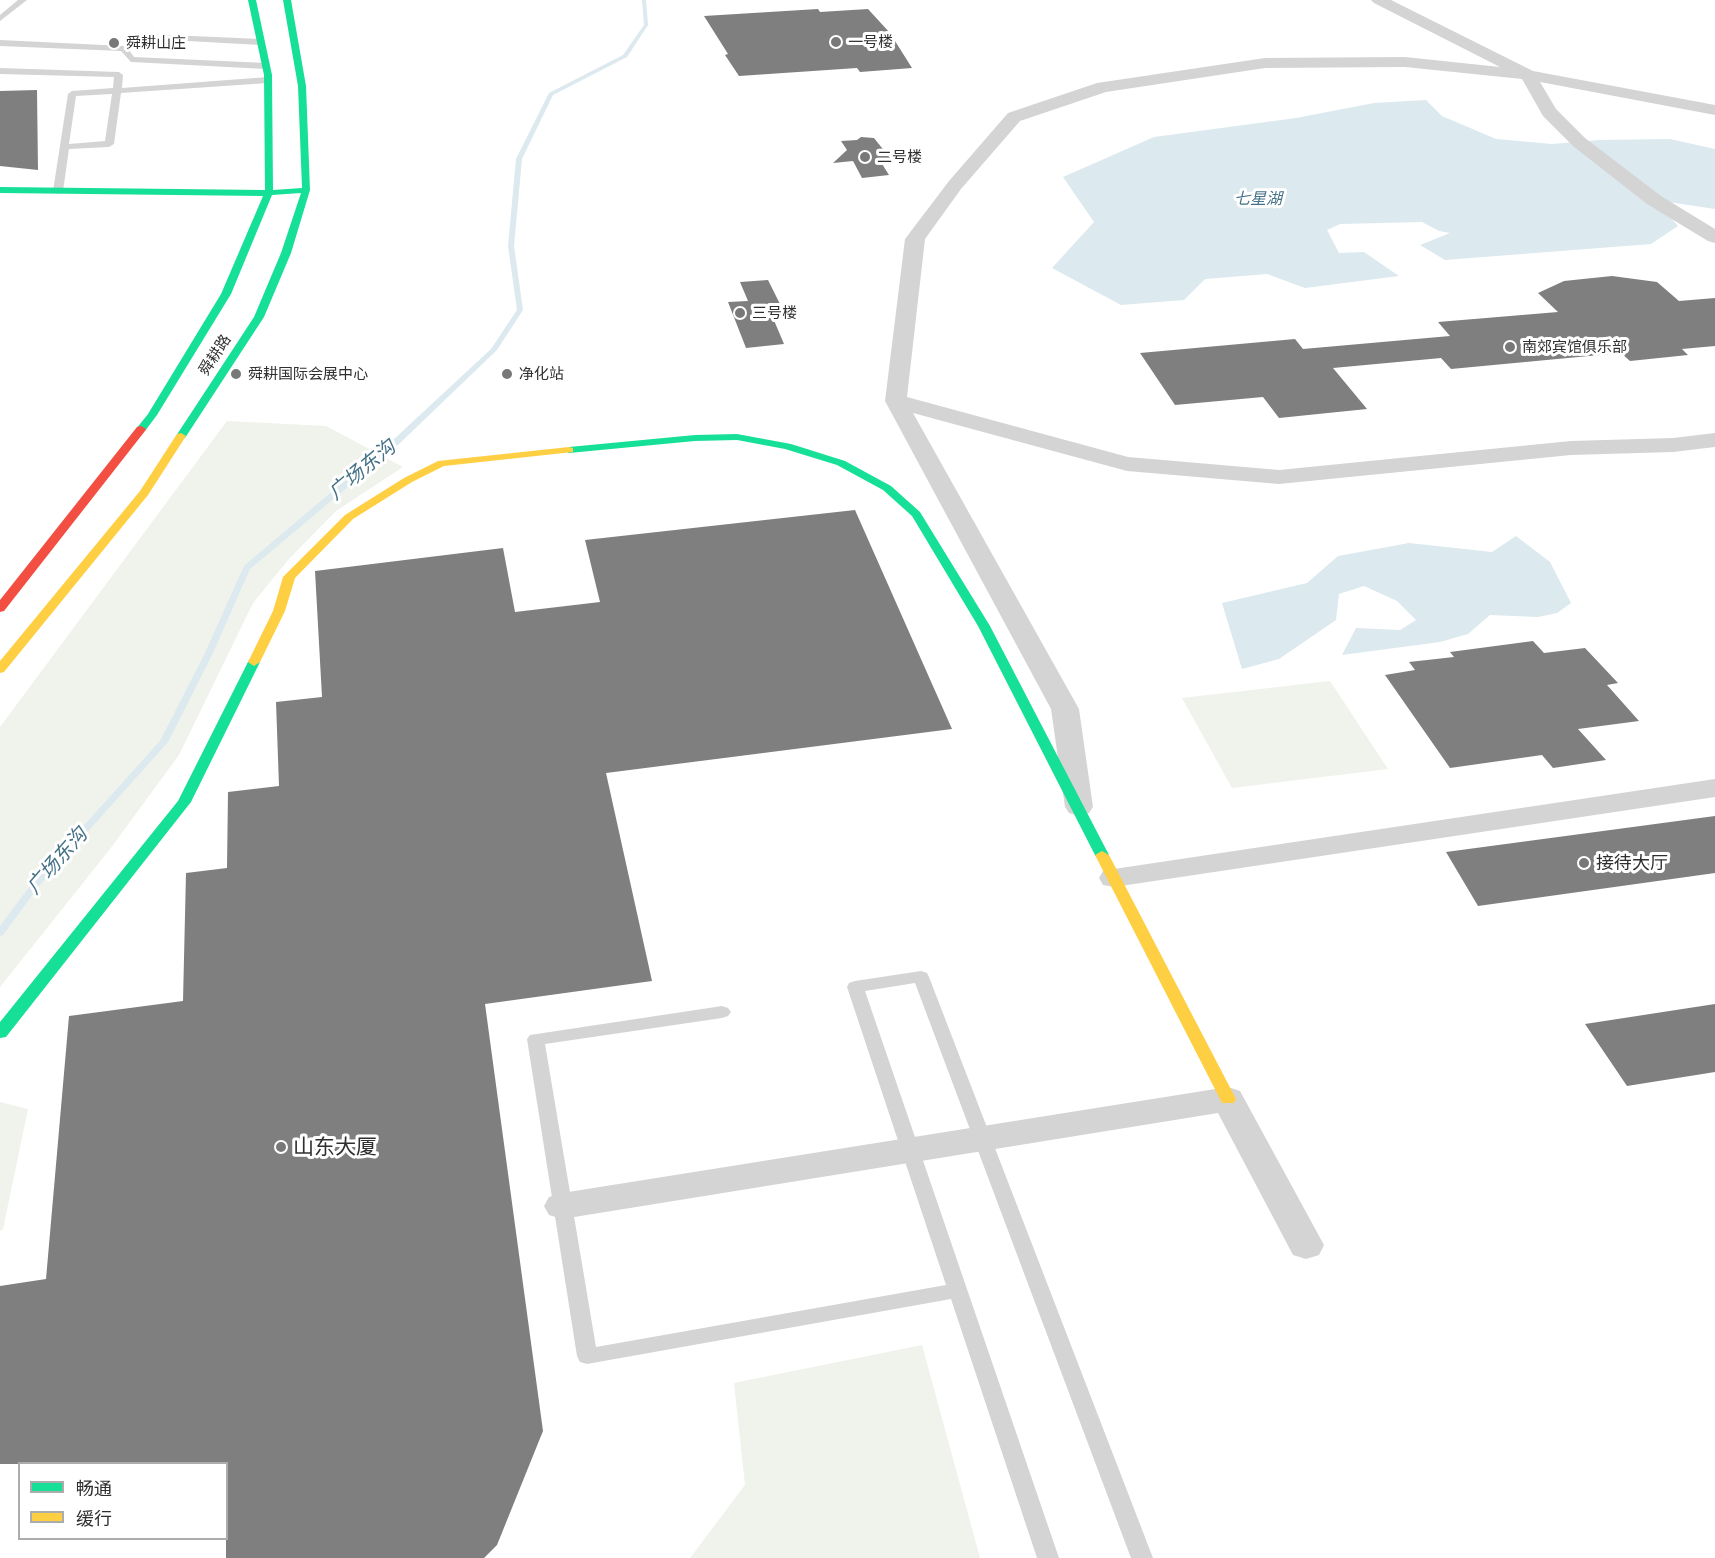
<!DOCTYPE html>
<meta charset="utf-8">
<style>
body{margin:0}
#map{position:relative;width:1715px;height:1558px;overflow:hidden;background:#fff;font-family:"Golos Text","Noto Sans SC",sans-serif}
canvas{display:block}
.legend{position:absolute;left:18px;top:1462px;width:210px;height:78px;box-sizing:border-box;background:#fff;border:2px solid #acacac;margin:0;padding:8px 10px;list-style:none;font-size:18px;color:#2f2f2f}
.legend li{display:flex;align-items:center;gap:12px;height:30px}
.legend b{width:30px;border:2px solid #acacac}
</style>
<div id="map">
<canvas width="1715" height="1558"></canvas>
<ul class="legend">
<li><b style="height:8px;background:#16e098"></b>畅通</li>
<li><b style="height:8px;background:#ffcf43"></b>缓行</li>
</ul>
</div>
<script>
const ctx = document.querySelector('canvas').getContext('2d');
ctx.lineJoin = 'round';
function fillPath(path, color) { ctx.fillStyle = color; ctx.fill(path, 'evenodd'); }
const poly = rows => new Path2D(rows.map(r => 'M' + r).join(''));
function stroke(path, color, width, dash) { ctx.strokeStyle = color; ctx.lineWidth = width; ctx.lineCap = dash ? 'butt' : 'round'; ctx.setLineDash(dash || []); ctx.stroke(path); }
function drawText(font, color, halo, rows, align = 'center') {
  ctx.font = font + ' "Golos Text","Noto Sans SC",sans-serif'; ctx.lineWidth = 6; ctx.setLineDash([]); ctx.textBaseline = 'middle'; ctx.strokeStyle = halo; ctx.fillStyle = color; for (const [text, x, y, turn = 0] of rows) {
    ctx.save(); ctx.translate(x, y); ctx.rotate((+turn || 0) * Math.PI / 180); ctx.textAlign = isNaN(turn) ? turn : align; if (halo) ctx.strokeText(text, 0, 0); ctx.fillText(text, 0, 0); ctx.restore();
  }
}
fillPath(poly([
 [227,421,326,426,403,467,336,511,289,559,253,603,179,755,110,849,0,987,0,727],
 [1330,681,1388,769,1232,788,1182,698],
 [0,1102,28,1109,3,1229,0,1231],
 [922,1345,980,1558,690,1558,745,1485,734,1383]
]), '#f0f2ec');
fillPath(poly([
 [1426,100,1442,116,1496,139,1552,144,1599,140,1670,139,1715,149,1715,209,1655,200,1678,226,1651,244,1445,260,1420,245,1450,233,1439,231,1422,222,1340,224,1327,230,1339,253,1364,252,1399,276,1305,288,1267,274,1205,279,1184,300,1121,305,1052,268,1094,222,1063,177,1154,137,1296,118,1374,103],
 [1516,536,1550,562,1571,603,1557,613,1538,617,1490,615,1468,634,1440,642,1342,655,1356,628,1400,630,1416,620,1397,601,1364,586,1339,594,1336,620,1279,659,1242,669,1222,603,1307,583,1338,556,1409,543,1492,552]
]), '#dce9ef');
fillPath(poly([
 [642,0,646,0,648,25,627,57,553,95,522,159,514,246,523,310,497,350,399,444,250,569,212,655,168,742,39,886,3,935,0,936,0,926,33,882,160,741,204,655,244,566,393,440,491,349,517,310,508,246,516,159,549,93,623,55,644,25,642,0]
]), '#dce9ef');
fillPath(poly([
 [818,9,820,12,868,9,890,33,912,68,860,72,857,68,739,76,725,55,728,54,704,16],
 [37,90,38,170,0,166,0,91],
 [861,137,874,138,890,158,879,159,889,175,862,178,853,161,833,163,847,150,841,141,857,140],
 [1612,276,1657,282,1679,301,1715,298,1715,346,1682,349,1688,355,1630,361,1621,353,1451,369,1441,358,1333,368,1367,409,1279,418,1263,397,1175,405,1140,353,1295,339,1303,349,1450,336,1438,322,1558,312,1538,293,1564,281],
 [768,280,787,318,773,318,784,344,746,348,728,302,748,301,740,282],
 [855,510,952,729,606,773,652,981,485,1004,543,1431,497,1545,484,1558,226,1558,226,1464,0,1464,0,1286,46,1279,69,1016,183,1001,186,873,227,868,228,792,279,786,276,702,322,697,315,571,503,548,515,612,600,602,585,540],
 [1533,641,1544,653,1585,648,1618,683,1607,685,1639,721,1578,729,1606,760,1553,768,1542,755,1450,768,1385,675,1415,670,1409,662,1454,657,1450,652],
 [1715,816,1715,873,1478,906,1446,852],
 [1715,1004,1715,1072,1627,1086,1585,1024]
]), '#7f7f7f');
fillPath(poly([
 [18,0,27,0,0,21,0,15,18,0],
 [169,35,261,39,265,42,261,45,169,40,129,50,134,57,266,63,270,66,266,69,131,62,121,51,0,46,0,40,124,46,169,35],
 [0,68,119,72,123,75,122,88,268,77,272,80,268,83,121,93,114,144,109,147,69,149,63,191,58,194,53,191,68,94,72,91,113,88,114,77,0,74,0,68],
 [112,94,105,141,69,144,76,96,112,94],
 [921,971,927,973,929,977,1153,1558,1131,1558,915,983,865,991,1059,1558,1037,1558,951,1299,587,1364,580,1362,577,1356,527,1039,530,1035,722,1006,728,1008,731,1012,728,1016,722,1018,545,1044,596,1347,946,1285,847,987,849,983,855,981,921,971]
]), '#d4d4d4');
fillPath(poly([
 [1371,0,1391,0,1533,71,1715,105,1715,115,1540,82,1556,109,1585,138,1661,196,1715,229,1715,243,1708,241,1647,204,1573,146,1543,116,1522,79,1405,67,1265,68,1106,92,1020,121,961,189,925,239,907,397,1128,457,1279,470,1571,441,1673,438,1715,433,1715,447,1673,452,1571,455,1279,484,1127,471,913,413,1079,709,1093,807,1089,813,1079,816,1069,813,1065,807,1051,709,885,401,905,239,949,181,1008,113,1097,83,1265,58,1405,57,1500,67,1374,3,1371,0],
 [1715,779,1715,797,1114,887,1103,885,1099,878,1103,871,1114,869,1715,779],
 [1228,1087,1240,1091,1324,1245,1319,1255,1306,1259,1293,1255,1218,1113,562,1219,549,1215,544,1206,549,1197,562,1193,1228,1087]
]), '#d4d4d4');
fillPath(poly([
 [248,0,256,0,272,75,273,190,302,188,298,86,283,0,291,0,306,86,310,190,291,253,264,317,185,438,181,439,176,436,254,317,281,253,301,193,272,195,231,294,157,415,145,431,137,431,136,429,148,414,221,294,263,196,0,193,0,187,265,190,264,75,248,0],
 [737,434,791,444,845,461,891,486,920,512,990,626,1109,855,1107,858,1097,858,1095,855,978,626,912,516,883,490,837,465,785,449,737,440,695,441,569,453,564,450,569,447,695,435,737,434],
 [254,658,260,662,191,802,6,1037,0,1038,0,1022,178,801,248,662,254,658]
]), '#16e098');
fillPath(poly([
 [181,433,186,436,148,495,4,672,0,673,0,661,140,491,177,434,181,433],
 [569,447,573,448,573,452,444,466,412,482,353,519,295,578,285,611,260,662,254,666,248,662,273,611,283,577,345,515,404,478,438,461,569,447],
 [1102,851,1109,855,1236,1099,1234,1103,1222,1103,1220,1099,1095,855,1102,851]
]), '#ffcf43');
fillPath(poly([
 [141,426,146,429,145,431,4,611,0,612,0,600,137,427,141,426]
]), '#f24e42');
for (const [x, y, r, color] of [
 [836,42,6,"#787878"],
 [114,43,6,"#787878"],
 [865,157,6,"#787878"],
 [740,313,6,"#787878"],
 [1510,347,6,"#787878"],
 [236,374,6,"#787878"],
 [507,374,6,"#787878"],
 [1584,863,6,"#787878"],
 [281,1147,6,"#787878"]
]) { const dot = new Path2D(); dot.arc(x, y, r, 0, 2 * Math.PI); ctx.fillStyle = color; ctx.fill(dot); stroke(dot, '#fff', 2); }
drawText('15px', '#2f2f2f', '#fff', [
 ["一号楼",848,42],
 ["舜耕山庄",126,43],
 ["二号楼",877,157],
 ["三号楼",752,313],
 ["南郊宾馆俱乐部",1522,347],
 ["舜耕国际会展中心",248,374],
 ["净化站",519,374]
], 'left');
drawText('15px', '#2f2f2f', '#fff', [
 ["舜耕路",215,355,-57]
]);
drawText('italic 16px', '#467288', '#fff', [
 ["七星湖",1258,199]
]);
drawText('18px', '#2f2f2f', '#fff', [
 ["接待大厅",1596,863]
], 'left');
drawText('italic 20px', '#467288', '#fff', [
 ["广场东沟",362,470,-40],
 ["广场东沟",57,861,-49]
]);
drawText('21px', '#2f2f2f', '#fff', [
 ["山东大厦",293,1147]
], 'left');
</script>
